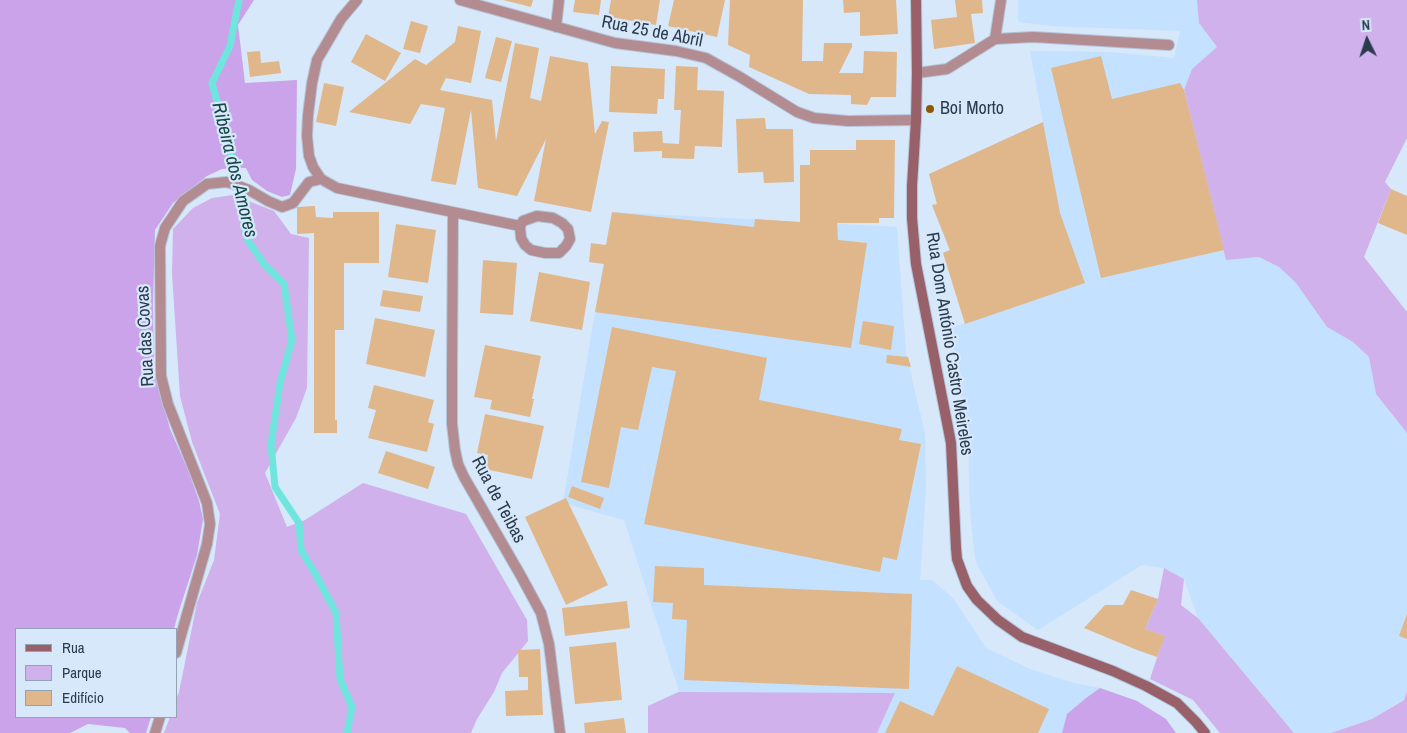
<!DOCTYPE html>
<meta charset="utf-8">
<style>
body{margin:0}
#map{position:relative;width:1407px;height:733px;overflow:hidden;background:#d7e8fa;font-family:"Archivo Narrow",sans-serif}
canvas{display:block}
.legend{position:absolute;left:15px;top:628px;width:162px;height:90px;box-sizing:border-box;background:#d7e8fa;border:1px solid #92a3b5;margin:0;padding:6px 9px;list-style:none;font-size:15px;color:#2a3b4d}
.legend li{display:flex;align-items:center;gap:10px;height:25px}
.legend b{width:25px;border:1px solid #92a3b5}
.north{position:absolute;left:1342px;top:15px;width:50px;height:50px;-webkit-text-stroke:4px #d7e8fa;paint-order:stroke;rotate:356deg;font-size:14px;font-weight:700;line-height:20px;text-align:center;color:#2a3b4d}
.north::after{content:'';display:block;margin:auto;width:18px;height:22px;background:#2a3b4d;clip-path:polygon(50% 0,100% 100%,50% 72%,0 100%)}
</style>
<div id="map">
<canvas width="1407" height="733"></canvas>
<ul class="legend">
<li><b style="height:6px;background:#98616a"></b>Rua</li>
<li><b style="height:14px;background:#d0b1eb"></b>Parque</li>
<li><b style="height:14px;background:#e0b78a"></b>Edifício</li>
</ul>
<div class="north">N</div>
</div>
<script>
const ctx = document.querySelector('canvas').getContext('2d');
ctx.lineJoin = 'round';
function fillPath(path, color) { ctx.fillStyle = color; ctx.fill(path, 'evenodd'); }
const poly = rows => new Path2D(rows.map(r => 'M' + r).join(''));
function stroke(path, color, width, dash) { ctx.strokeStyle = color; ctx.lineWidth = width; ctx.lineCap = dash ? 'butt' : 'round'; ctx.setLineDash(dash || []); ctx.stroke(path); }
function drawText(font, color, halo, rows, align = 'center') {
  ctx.font = font + ' "Archivo Narrow",sans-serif'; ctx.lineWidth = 4.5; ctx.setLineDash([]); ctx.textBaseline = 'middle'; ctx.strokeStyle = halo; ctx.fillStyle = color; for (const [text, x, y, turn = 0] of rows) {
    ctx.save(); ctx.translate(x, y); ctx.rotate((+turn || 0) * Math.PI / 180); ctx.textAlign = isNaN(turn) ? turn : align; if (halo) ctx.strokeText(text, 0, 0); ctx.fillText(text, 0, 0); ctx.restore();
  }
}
fillPath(poly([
 [1018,0,1197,0,1199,23,1217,47,1192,69,1184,90,1226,259,1259,257,1279,267,1296,283,1327,327,1353,342,1369,357,1376,394,1407,433,1407,691,1404,699,1372,719,1331,733,1294,733,1198,618,1184,579,1164,568,1142,565,1038,630,997,601,975,560,970,511,968,442,951,328,965,323,943,253,949,250,932,205,937,204,929,174,1043,122,1030,51,1111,52,1174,58,1180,31,1051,26,1018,22],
 [612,212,897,227,906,353,925,434,926,489,920,580,932,580,953,598,986,648,1030,669,1074,683,1100,688,1086,698,1067,714,1062,733,648,733,648,706,679,691,624,520,563,503]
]), '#c4e1ff');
fillPath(poly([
 [1197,0,1407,0,1407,138,1385,182,1391,189,1364,257,1407,312,1407,433,1376,394,1369,357,1353,342,1327,327,1296,283,1279,267,1259,257,1226,260,1184,90,1192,69,1217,47,1199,23],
 [233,195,274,211,291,234,309,238,307,388,296,418,265,473,287,527,305,520,363,483,466,514,527,620,528,641,502,673,494,692,477,719,471,733,164,733,170,717,176,717,176,700,179,692,197,603,214,560,220,514,192,442,180,396,172,274,173,229,193,208,212,198],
 [1164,568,1184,579,1181,605,1198,618,1294,733,1220,733,1193,700,1150,679,1164,636,1145,629,1158,599],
 [1407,691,1407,733,1331,733,1372,719,1404,700],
 [679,692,895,693,877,733,648,733,648,706]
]), '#d0b1eb');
fillPath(poly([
 [0,0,254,0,238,25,245,83,297,80,296,169,290,195,282,197,267,191,252,180,246,168,222,169,207,176,173,203,155,230,153,305,154,371,170,429,188,470,199,501,203,519,197,555,178,614,174,629,16,629,16,717,151,717,146,733,130,733,125,728,88,724,70,733,0,733],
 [1100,688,1137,701,1166,719,1176,733,1062,733,1067,714,1086,698]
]), '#caa3ea');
stroke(poly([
 [239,0,230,46,212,83,233,159,247,239,264,264,284,284,292,340,280,383,271,444,275,487,299,523,301,550,316,575,336,613,340,679,352,707,347,733]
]), '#70e5dd', 7);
fillPath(poly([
 [503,0,533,0,531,7],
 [575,0,601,0,599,15,573,12],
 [611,0,660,0,656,25,608,17],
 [674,0,725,0,717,37,668,26],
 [730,0,803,0,802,61,823,61,824,43,852,43,852,47,839,73,863,73,864,51,897,52,896,97,871,97,867,105,851,104,851,95,809,94,749,67,750,55,728,45],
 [843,0,896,0,898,34,860,36,860,12,844,13],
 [955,0,982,0,983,13,971,14,975,43,934,49,931,20,957,17],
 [411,21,428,26,420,53,403,49],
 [458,26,481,31,471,83,446,78,440,90,492,100,496,141,515,43,539,48,530,98,541,101,550,56,588,63,595,134,602,121,609,122,591,212,534,201,546,139,517,196,478,188,471,110,456,185,431,181,445,108,421,104,410,124,349,112,415,59,426,65,455,42],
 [366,34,401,53,385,81,351,62],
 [496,37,512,41,501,82,485,78],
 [260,51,261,63,279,61,281,73,250,77,247,52],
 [1101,56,1112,99,1180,83,1184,90,1224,250,1101,278,1051,68],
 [611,66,665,69,664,99,658,99,657,114,609,112],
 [676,66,698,67,697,90,724,91,722,147,695,146,694,159,662,158,662,151,634,152,633,132,662,131,663,143,679,144,681,110,674,110],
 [324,83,344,87,336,126,316,122],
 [765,118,766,129,793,129,794,182,764,183,763,172,738,173,736,119],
 [1043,122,1060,213,1085,283,965,324,943,253,950,250,932,205,937,204,929,174],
 [856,140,895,140,894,218,879,218,879,223,837,223,838,240,867,243,851,348,595,312,604,264,589,262,591,243,606,245,612,212,754,227,755,219,800,222,800,165,810,165,810,150,856,150],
 [1391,189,1407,196,1407,235,1378,223],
 [315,206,316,217,333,218,333,212,379,212,379,263,344,263,344,330,335,330,335,420,337,420,337,433,314,433,314,233,297,234,297,207],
 [396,224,436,230,428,283,388,277],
 [483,260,517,263,513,315,480,313],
 [539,272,590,282,582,330,530,321],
 [383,290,423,296,420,312,380,306],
 [375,318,435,330,425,377,366,364],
 [863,321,894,326,891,350,859,344],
 [612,327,767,358,759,400,902,429,899,440,921,444,897,560,883,557,880,572,644,524,676,371,652,367,638,430,621,427,609,488,581,482],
 [485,345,541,356,532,399,534,399,530,417,490,409,492,400,474,397],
 [887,355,908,357,911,367,886,363],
 [374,385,434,400,428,422,434,424,427,452,368,438,376,410,368,408],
 [485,414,544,426,532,479,485,469,488,455,477,453],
 [386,451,435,467,428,489,378,473],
 [572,486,604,498,600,509,568,497],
 [566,498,608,585,566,605,525,517],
 [655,566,704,568,704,585,912,594,909,689,684,680,687,620,672,619,673,603,653,602],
 [1131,590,1158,599,1145,629,1165,636,1157,657,1137,650,1084,628,1105,605,1123,605],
 [627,601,630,628,565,636,562,608],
 [1407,614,1407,639,1399,636],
 [616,642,622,700,575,704,569,647],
 [540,649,543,715,506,716,505,691,528,690,528,677,519,677,518,650],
 [957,666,1049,709,1038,733,885,733,900,701,933,716],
 [624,718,626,733,585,733,584,723]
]), '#e0b78a');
const lane = poly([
 [995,39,1033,37,1169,45]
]);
const street = poly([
 [357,0,341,19,317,60,312,83,308,115,307,136,309,156,313,167,321,179,337,188,520,226],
 [460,0,615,43,676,51,706,58,740,77,797,112,814,118,848,121,916,120],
 [556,27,559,0],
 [917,73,947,69,995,39,1001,0],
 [453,213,452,370,452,424,455,450,458,464,464,477,521,576,541,613,549,644,560,733],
 [537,216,553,218,562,223,568,229,570,239,566,246,559,253,545,253,531,250,525,245,521,238,520,226,523,221,537,216],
 [176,653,207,544,210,524,207,503,168,404,161,376,160,246,165,228,183,201,207,184,226,182,231,183,249,190,268,201,282,207,293,203,309,182,321,179],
 [155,733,160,717]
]);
const secondary = poly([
 [916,0,917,73,916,120,912,186,912,218,916,264,951,443,956,548,957,559,967,586,977,600,998,620,1022,637,1113,671,1146,686,1177,703,1196,722,1205,733]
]);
stroke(lane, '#b4c5d7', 12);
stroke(street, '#b4c5d7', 12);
stroke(secondary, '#b4c5d7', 12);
stroke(lane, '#b38c92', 10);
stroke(street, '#b38c92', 10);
stroke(secondary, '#98616a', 10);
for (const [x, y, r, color] of [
 [930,109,5,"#8d5808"]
]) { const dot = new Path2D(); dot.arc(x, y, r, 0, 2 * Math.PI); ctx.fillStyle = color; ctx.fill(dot); stroke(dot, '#d7e8fa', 2); }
drawText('18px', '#2a3b4d', '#d7e8fa', [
 ["Rua 25 de Abril",652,32,11],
 ["Rua das Covas",146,336,-93],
 ["Rua Dom António Castro Meireles",949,344,81],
 ["Rua de Teibas",498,500,62]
]);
drawText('18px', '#2a3b4d', '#d7e8fa', [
 ["Boi Morto",940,109]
], 'left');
drawText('italic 19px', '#134845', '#d7e8fa', [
 ["Ribeira dos Amores",234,170,76]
]);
</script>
